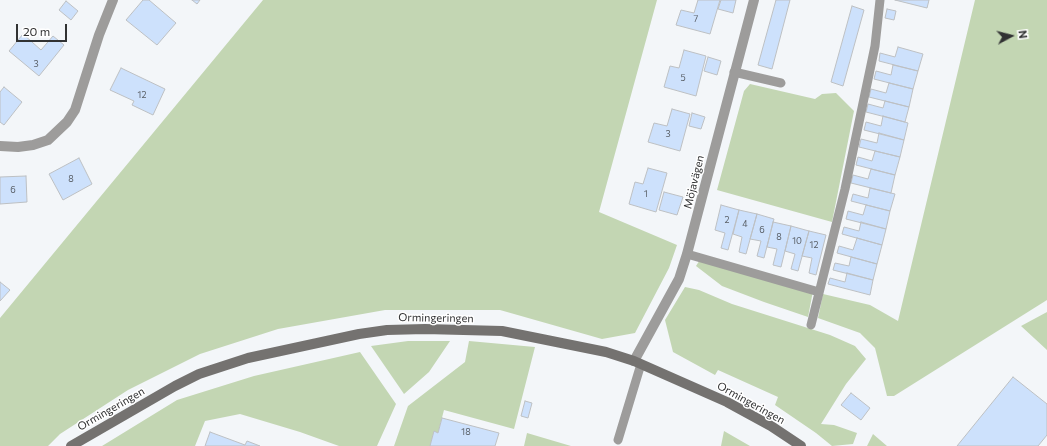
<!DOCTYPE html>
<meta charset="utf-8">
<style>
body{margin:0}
#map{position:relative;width:1047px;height:446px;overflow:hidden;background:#f3f6f9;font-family:Commissioner,sans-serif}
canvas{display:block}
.north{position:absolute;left:991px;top:16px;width:40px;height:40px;-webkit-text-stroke:3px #fff;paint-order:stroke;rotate:83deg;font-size:11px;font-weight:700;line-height:16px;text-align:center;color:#313233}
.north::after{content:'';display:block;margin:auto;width:14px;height:18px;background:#313233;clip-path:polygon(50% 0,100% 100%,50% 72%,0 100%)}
.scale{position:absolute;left:16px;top:24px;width:51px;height:18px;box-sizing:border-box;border:2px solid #313233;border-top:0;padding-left:5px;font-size:12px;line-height:14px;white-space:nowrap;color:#313233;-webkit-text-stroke:3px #fff;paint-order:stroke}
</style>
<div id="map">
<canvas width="1047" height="446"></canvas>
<div class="north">N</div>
<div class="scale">20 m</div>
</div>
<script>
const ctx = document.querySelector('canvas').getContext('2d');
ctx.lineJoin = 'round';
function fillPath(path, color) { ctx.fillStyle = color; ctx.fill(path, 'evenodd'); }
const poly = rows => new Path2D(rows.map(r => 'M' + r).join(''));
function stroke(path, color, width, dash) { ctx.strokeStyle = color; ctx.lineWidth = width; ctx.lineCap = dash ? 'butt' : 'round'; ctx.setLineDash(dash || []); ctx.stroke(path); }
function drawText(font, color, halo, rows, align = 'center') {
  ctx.font = font + ' Commissioner,sans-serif'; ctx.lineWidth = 3; ctx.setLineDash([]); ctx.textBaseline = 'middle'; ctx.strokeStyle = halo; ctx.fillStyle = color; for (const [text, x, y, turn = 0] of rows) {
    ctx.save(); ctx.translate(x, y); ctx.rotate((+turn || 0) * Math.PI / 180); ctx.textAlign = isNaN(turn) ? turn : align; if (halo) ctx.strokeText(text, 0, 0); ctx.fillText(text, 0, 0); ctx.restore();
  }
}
fillPath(poly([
 [263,0,657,0,599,212,677,245,669,268,635,333,602,339,500,310,385,310,278,329,200,354,128,390,60,434,48,446,0,446,0,318],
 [975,0,1047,0,1047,300,894,396,887,396,875,348,860,333,818,318,823,294,870,305,898,321],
 [750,84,815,99,822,94,836,93,854,111,832,222,717,190,744,91],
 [701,258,813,291,808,317,764,302,722,286,696,266],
 [685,287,699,290,732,304,830,335,855,346,866,359,846,384,821,424,834,425,857,433,853,444,832,446,816,433,775,405,778,397,718,370,715,375,673,352,665,320],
 [1047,312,1047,350,1021,326],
 [408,341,450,341,429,372,404,394,371,346],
 [469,341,535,347,514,429,444,410,438,433,434,432,430,446,394,446,408,406,465,362],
 [360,352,396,404,377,446,339,446,300,432,240,414,205,421,195,446,102,446,177,400,254,376],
 [724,431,750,446,721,446],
 [527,433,571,446,524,446],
 [873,434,887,446,867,446]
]), '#c3d6b3');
const building = poly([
 [143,0,149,0,176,23,157,45,126,20,143,0],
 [192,0,200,0,197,4,192,0],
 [698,0,720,0,710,34,676,25,681,10,694,13,698,0],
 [721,0,736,0,733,13,718,9,721,0],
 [776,0,790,0,772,69,758,65,776,0],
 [895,0,929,0,927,8,895,0],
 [66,1,78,11,71,20,59,10,66,1],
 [852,6,864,10,843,86,831,82,852,6],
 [887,9,896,11,894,20,885,18,887,9],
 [23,34,41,50,53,36,64,45,39,76,9,51,23,34],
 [898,47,923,54,918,71,879,61,880,53,895,57,898,47],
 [684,50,706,56,696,96,664,87,670,66,679,68,684,50],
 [708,57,721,61,717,75,704,71,708,57],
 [893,65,918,71,913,89,874,79,876,71,891,75,893,65],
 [121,68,165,89,153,115,132,105,134,101,110,90,121,68],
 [889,83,913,89,909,107,869,97,871,89,886,93,889,83],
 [4,87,22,102,4,125,0,122,0,92,4,87],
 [885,101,909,107,905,122,866,112,868,104,883,108,885,101],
 [672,109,690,114,680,151,648,142,654,123,667,126,672,109],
 [692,113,705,117,701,129,689,126,692,113],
 [883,116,908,123,904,140,864,130,866,122,881,126,883,116],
 [879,133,904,140,900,157,859,147,861,139,877,143,879,133],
 [875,151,900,157,895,175,856,165,858,157,872,161,875,151],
 [79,158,92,184,63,200,49,174,79,158],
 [648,168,667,173,656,212,629,204,635,182,643,184,648,168],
 [871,169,895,175,891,193,851,183,853,175,868,179,871,169],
 [26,176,27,202,0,204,0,177,26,176],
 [870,188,895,194,890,211,851,201,853,194,868,198,870,188],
 [664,192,683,197,677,215,659,210,664,192],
 [721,205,739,210,728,250,721,248,725,233,715,230,721,205],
 [866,205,890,211,886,229,846,219,848,211,863,215,866,205],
 [739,210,757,214,746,254,739,252,742,237,733,234,739,210],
 [757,214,774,219,764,258,757,256,761,241,750,239,757,214],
 [773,222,791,226,781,267,773,265,777,249,767,247,773,222],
 [861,222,886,229,882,245,842,234,844,227,859,231,861,222],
 [791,226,809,231,798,271,791,269,795,254,785,251,791,226],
 [809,231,826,235,816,275,809,273,812,258,802,256,809,231],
 [857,238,882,245,877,264,837,253,839,246,853,250,857,238],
 [851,257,877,264,873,280,833,270,835,263,849,266,851,257],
 [847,273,873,280,870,295,828,284,830,278,845,282,847,273],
 [0,282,10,290,0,301,0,282],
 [1013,377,1047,404,1047,435,1038,446,957,446,1013,377],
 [851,393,870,408,861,420,841,405,851,393],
 [525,401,532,403,528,418,521,416,525,401],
 [442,418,499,433,495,446,430,446,434,431,438,433,442,418],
 [210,432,245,445,247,441,260,446,205,446,210,432]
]);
fillPath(building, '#cde1fc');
stroke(building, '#bdc0c3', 1);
stroke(poly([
 [734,72,781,83],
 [687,254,819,292],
 [811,325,845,189,875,46,880,0],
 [618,440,641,364]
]), '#9d9c9b', 9);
stroke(poly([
 [0,146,18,147,33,145,48,140,67,122,75,110,99,35,113,0],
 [634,361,679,279,687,254,754,0]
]), '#9d9c9b', 10);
stroke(poly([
 [71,446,175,386,199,374,248,358,359,334,387,330,425,329,502,331,606,352,634,361,727,402,771,426,801,446]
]), '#747270', 10);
drawText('9px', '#585e65', null, [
 ["7",696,19],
 ["3",36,64],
 ["5",683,78],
 ["12",142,95],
 ["3",668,134],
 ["8",71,179],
 ["6",13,190],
 ["1",646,194],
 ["2",727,220],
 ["4",745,224],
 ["6",762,230],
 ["8",779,237],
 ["10",797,241],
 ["12",814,245],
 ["18",466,432]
]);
drawText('11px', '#313233', '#fff', [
 ["Möjavägen",694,182,-76],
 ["Ormingeringen",436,318,1],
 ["Ormingeringen",751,403,29],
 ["Ormingeringen",111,409,-30]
]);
</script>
